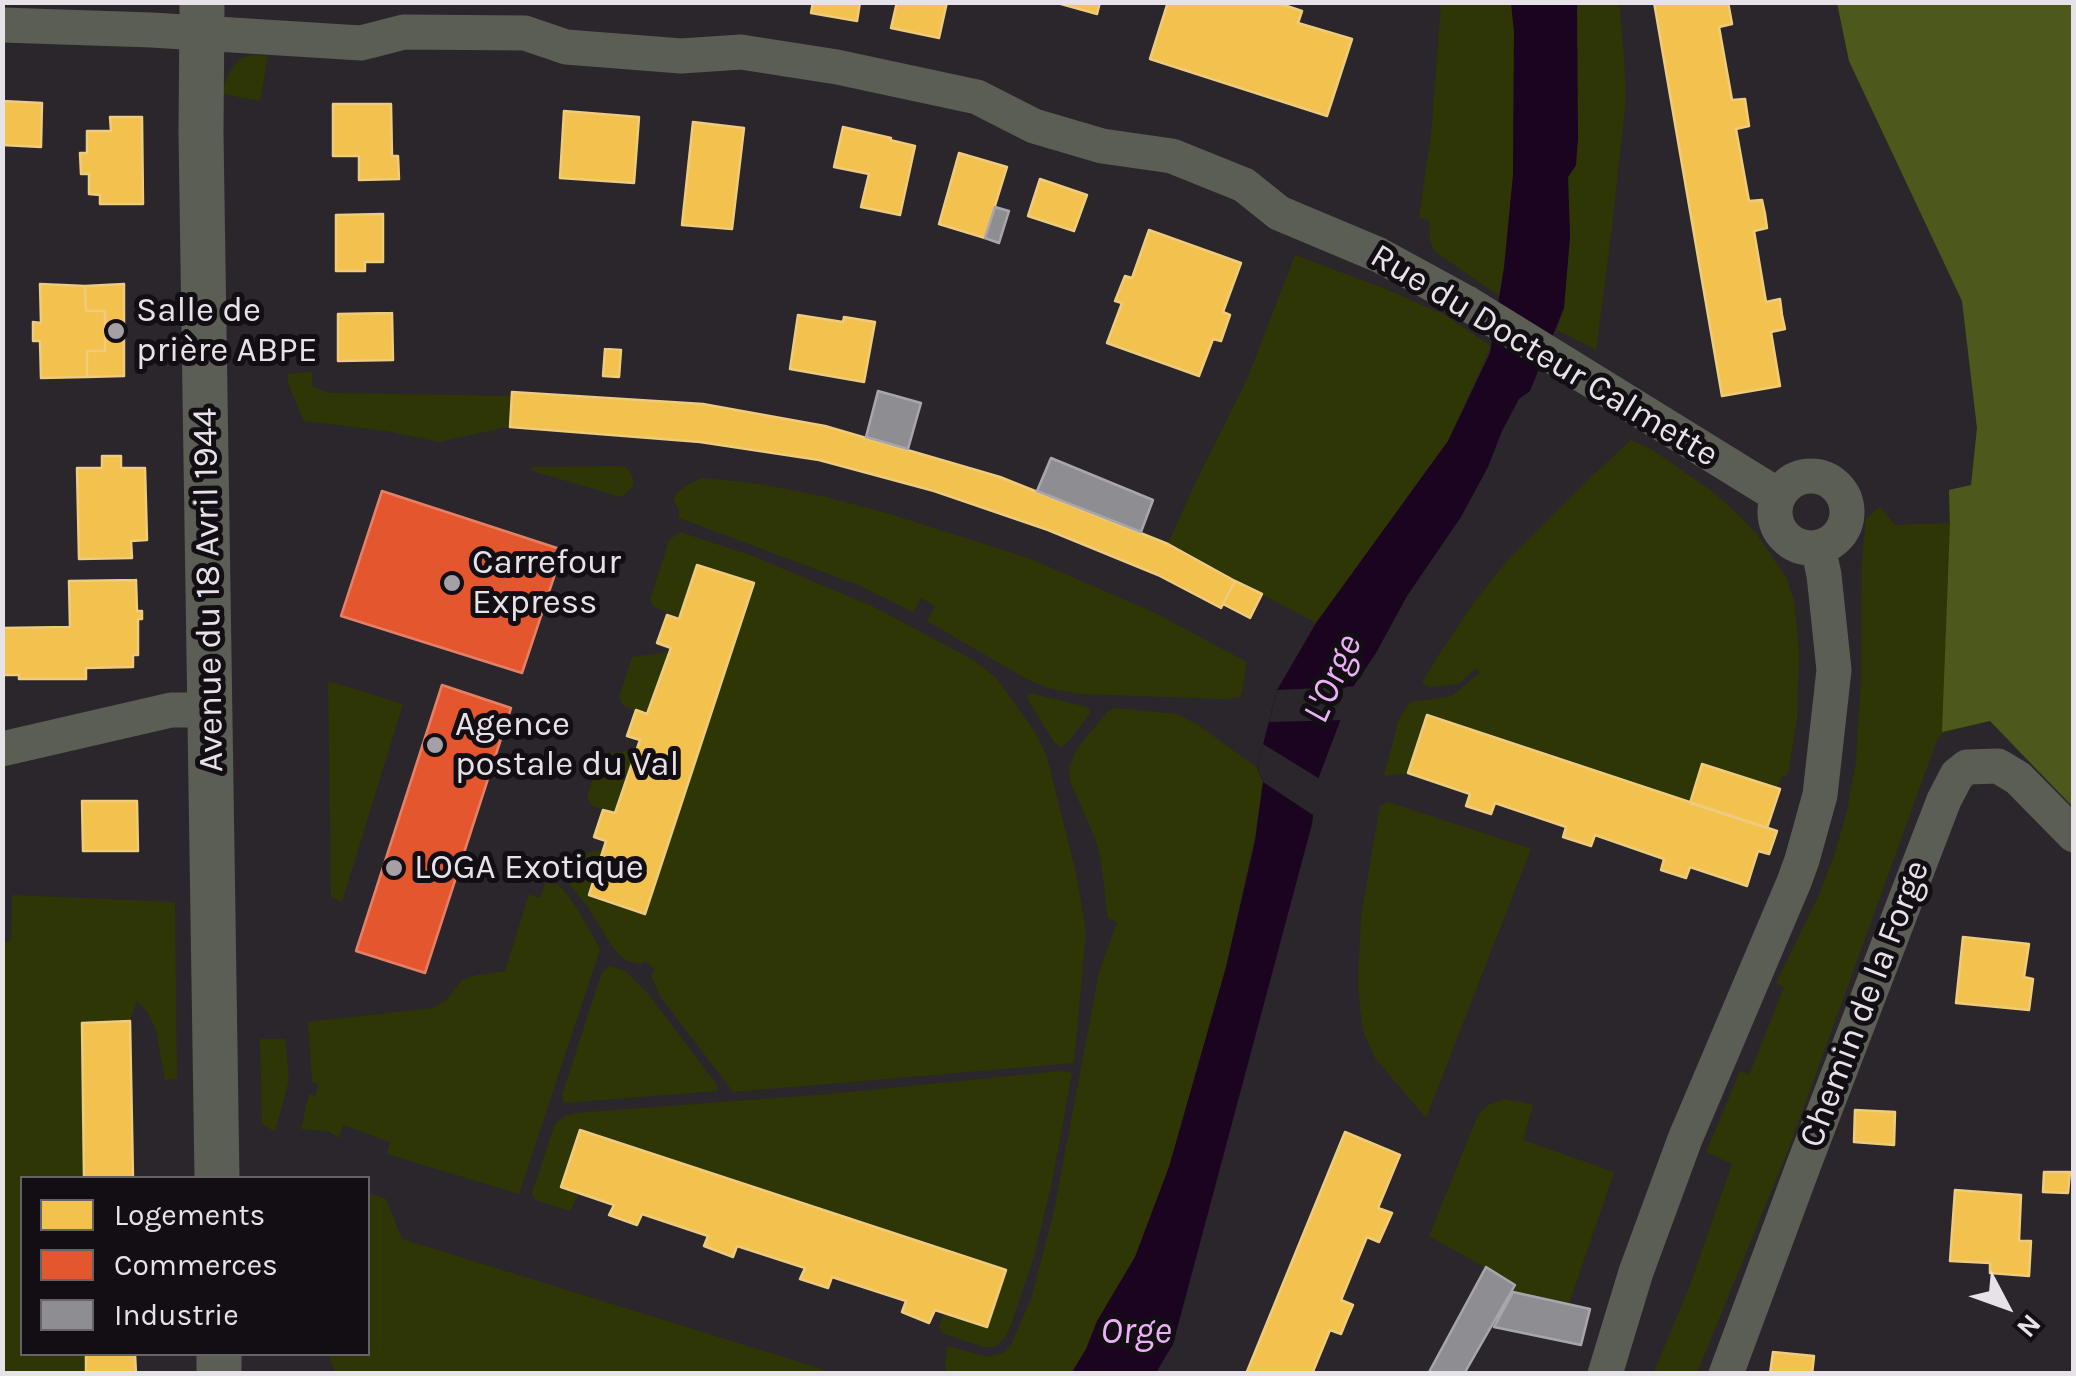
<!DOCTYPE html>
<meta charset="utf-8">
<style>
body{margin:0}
#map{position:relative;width:2076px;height:1376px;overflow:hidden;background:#2b262b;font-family:Karla,sans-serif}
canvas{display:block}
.frame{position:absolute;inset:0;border:5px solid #e7e1e8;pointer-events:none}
.legend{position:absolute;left:20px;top:1176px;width:350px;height:180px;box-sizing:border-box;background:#120e13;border:2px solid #676268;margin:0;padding:12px 18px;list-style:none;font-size:30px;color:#e7e1e8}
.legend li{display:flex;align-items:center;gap:20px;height:50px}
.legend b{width:50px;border:2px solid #676268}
.north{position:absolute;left:1956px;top:1256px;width:100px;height:100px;-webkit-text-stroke:8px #120e13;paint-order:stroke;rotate:131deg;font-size:28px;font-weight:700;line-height:40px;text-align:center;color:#e7e1e8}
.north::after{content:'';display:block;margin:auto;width:35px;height:45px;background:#e7e1e8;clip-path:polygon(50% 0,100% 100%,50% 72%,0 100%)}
</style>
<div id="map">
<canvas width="2076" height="1376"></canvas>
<div class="frame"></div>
<ul class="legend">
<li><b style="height:28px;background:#f2c14e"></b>Logements</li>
<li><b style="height:28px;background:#e4572e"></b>Commerces</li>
<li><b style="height:28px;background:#8d8d92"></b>Industrie</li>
</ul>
<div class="north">N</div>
</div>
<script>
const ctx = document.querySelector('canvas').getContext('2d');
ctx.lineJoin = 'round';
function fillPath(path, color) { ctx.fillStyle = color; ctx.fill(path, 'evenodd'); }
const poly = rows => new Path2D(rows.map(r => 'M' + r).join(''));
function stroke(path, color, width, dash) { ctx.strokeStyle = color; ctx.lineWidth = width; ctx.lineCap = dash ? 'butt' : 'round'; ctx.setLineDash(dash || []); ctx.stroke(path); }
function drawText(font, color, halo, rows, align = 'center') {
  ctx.font = font + ' Karla,sans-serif'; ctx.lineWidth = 10; ctx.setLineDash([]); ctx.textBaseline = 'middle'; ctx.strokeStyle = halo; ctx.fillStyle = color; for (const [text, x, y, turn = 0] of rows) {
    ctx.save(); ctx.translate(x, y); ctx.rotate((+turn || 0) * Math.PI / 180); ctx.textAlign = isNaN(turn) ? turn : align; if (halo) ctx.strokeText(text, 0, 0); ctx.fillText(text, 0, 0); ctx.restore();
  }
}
fillPath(poly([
 [1441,3,1511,3,1514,31,1513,175,1504,268,1499,296,1437,253,1432,247,1430,239,1429,220,1419,218,1432,125],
 [1577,3,1619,3,1624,56,1626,98,1612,228,1596,350,1557,330,1564,307,1570,236,1568,177,1576,165],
 [1837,3,2073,3,2073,807,1990,721,1942,733,1937,740,1789,1148,1697,1373,1653,1374,1689,1288,1732,1164,1706,1152,1740,1071,1749,1075,1784,987,1776,983,1818,897,1835,853,1847,811,1856,761,1861,679,1862,559,1866,518,1880,507,1895,525,1949,523,1949,490,1971,485,1977,428,1962,301,1849,61],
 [253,55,268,56,260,101,223,94,225,82,232,68,242,58],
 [1295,255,1388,290,1445,315,1491,346,1448,441,1316,623,1168,544,1193,488,1248,377],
 [312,372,312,387,331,393,512,396,511,426,439,442,387,431,304,421,288,383,288,374],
 [1631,440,1651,449,1709,489,1730,507,1756,533,1786,577,1794,600,1799,653,1797,720,1788,774,1781,778,1777,788,1690,803,1427,716,1408,773,1384,776,1399,719,1410,702,1452,696,1480,673,1476,668,1459,684,1429,687,1422,683,1438,656,1475,601,1508,560,1592,476],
 [613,466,626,467,632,475,634,483,632,488,621,497,532,471,532,467],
 [702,478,754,483,822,496,890,514,1031,559,1155,613,1247,662,1242,692,1240,697,1223,699,1081,694,1048,688,1028,680,927,621,935,606,921,598,913,612,858,585,679,518,679,510,673,499,678,492,686,486],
 [680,532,750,555,874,607,975,661,997,679,1035,732,1047,757,1076,873,1086,931,1074,1063,733,1092,660,996,651,976,655,970,646,961,640,964,625,960,613,948,588,907,563,877,568,857,604,849,614,813,592,806,587,797,601,754,635,750,645,716,623,705,619,697,632,657,668,652,679,617,654,607,650,600,669,540],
 [328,681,403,704,342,902,331,897],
 [1030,693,1087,707,1091,712,1068,742,1061,747,1054,742,1027,698],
 [1116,708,1176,714,1197,724,1257,768,1263,782,1254,841,1226,968,1169,1167,1135,1257,1098,1321,1086,1349,1071,1373,945,1374,947,1346,988,1357,1003,1353,1011,1345,1031,1299,1054,1211,1099,972,1117,922,1108,918,1101,861,1096,841,1070,781,1069,767,1077,749,1107,712],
 [1388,802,1531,849,1426,1118,1375,1058,1364,1033,1360,1010,1358,980,1361,916,1380,806],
 [553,881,563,889,576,907,600,949,519,1194,387,1154,390,1142,343,1125,339,1138,328,1131,301,1129,309,1094,316,1096,318,1084,312,1082,308,1022,433,1008,446,1000,462,980,477,975,505,971,529,894,540,898,546,882,552,884],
 [12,895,175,902,177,1079,165,1080,156,1030,148,1013,137,1001,128,1027,110,1040,109,1178,22,1178,22,1354,106,1354,106,1373,3,1373,2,943,11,941],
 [610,966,625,971,648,994,717,1085,717,1091,564,1103,562,1095,602,972],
 [260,1039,285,1039,289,1080,275,1132,262,1124],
 [1060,1071,1072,1073,1052,1181,1035,1253,1013,1319,1006,1336,995,1347,983,1347,944,1334,939,1327,944,1313,579,1193,570,1211,535,1200,532,1193,555,1124,565,1116,575,1113,830,1094],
 [1505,1099,1533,1105,1523,1140,1614,1172,1569,1304,1513,1292,1514,1284,1429,1236,1478,1115,1488,1105],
 [368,1193,386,1199,402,1239,835,1373,336,1373,330,1361,329,1354,368,1354]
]), '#2e3606');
fillPath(poly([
 [1837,3,2073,3,2073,807,1990,721,1942,732,1950,523,1949,490,1971,485,1977,428,1962,301,1849,61]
]), '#4d581c');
fillPath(poly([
 [1511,3,1577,3,1578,139,1576,165,1568,177,1570,236,1564,308,1530,391,1519,399,1502,431,1488,467,1461,517,1407,596,1376,653,1353,687,1317,782,1312,824,1173,1344,1156,1373,1071,1374,1086,1349,1097,1321,1135,1257,1169,1167,1226,967,1255,841,1263,782,1257,768,1277,690,1316,623,1448,441,1490,353,1504,268,1513,175,1514,31]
]), '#1b041f');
fillPath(poly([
 [1360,686,1346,720,1269,722,1277,690],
 [1263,744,1323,781,1313,815,1263,782,1257,768]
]), '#2b262b');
const homes = poly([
 [813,2,860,2,857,21,811,13,813,2],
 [897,2,947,2,939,38,891,28,897,2],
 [1054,2,1100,2,1097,14,1054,2],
 [1168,2,1275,2,1302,11,1298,23,1352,39,1327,116,1150,59,1168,2],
 [1654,2,1728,2,1732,24,1719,27,1732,100,1745,99,1749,126,1736,129,1749,201,1762,200,1765,214,1767,228,1754,231,1766,302,1780,299,1782,315,1785,329,1771,332,1780,386,1722,396,1654,2],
 [2,101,42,103,41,147,2,145,2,101],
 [333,104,391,104,392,156,398,156,399,179,359,180,359,156,333,156,333,104],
 [564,111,639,117,634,183,560,178,564,111],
 [110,117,142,117,143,204,100,204,100,195,89,194,89,174,81,174,80,153,87,153,87,131,111,131,110,117],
 [693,122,744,128,732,229,682,225,693,122],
 [843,127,891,138,890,140,915,146,900,215,861,207,869,174,834,167,843,127],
 [959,153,1007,167,985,238,939,224,959,153],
 [1040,179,1087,195,1074,231,1028,216,1040,179],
 [383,214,383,262,365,262,365,271,336,271,336,215,383,214],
 [1149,230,1241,263,1223,312,1230,315,1221,341,1213,339,1199,376,1107,343,1122,303,1115,301,1125,276,1132,278,1149,230],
 [40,284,85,286,86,311,105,311,105,351,87,351,87,377,41,378,40,341,33,341,33,322,41,323,40,284],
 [124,284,124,376,87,377,87,351,105,351,105,311,86,311,85,286,124,284],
 [392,313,393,360,338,361,338,314,392,313],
 [798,315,843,322,844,317,875,322,864,382,790,369,798,315],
 [605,349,621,350,619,377,603,376,605,349],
 [512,392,703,404,825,426,1000,477,1168,544,1235,581,1221,608,1158,575,1048,530,934,491,819,460,700,442,510,427,512,392],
 [102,456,121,456,121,468,145,468,147,540,131,541,132,558,79,559,77,468,102,468,102,456],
 [697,565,754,583,645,914,589,895,606,841,594,837,603,810,615,813,640,740,627,736,636,710,647,714,671,648,657,643,667,615,679,619,697,565],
 [136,580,137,611,142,611,142,619,138,619,138,655,133,655,133,667,86,668,86,679,19,679,19,675,2,675,2,628,70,627,69,581,136,580],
 [1235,581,1262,594,1250,618,1223,604,1235,581],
 [1427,715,1777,831,1769,854,1758,851,1747,886,1690,867,1686,878,1661,870,1664,859,1595,835,1591,846,1563,837,1566,827,1495,803,1491,814,1466,806,1470,794,1408,773,1427,715],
 [1702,764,1780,789,1767,828,1690,803,1702,764],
 [82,801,137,801,138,851,83,851,82,801],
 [1963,937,2029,944,2024,977,2033,979,2029,1010,1956,1003,1963,937],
 [130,1021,133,1178,84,1178,82,1023,130,1021],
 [1855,1110,1895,1112,1894,1145,1854,1142,1855,1110],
 [580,1130,1006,1270,987,1327,935,1310,929,1323,902,1312,906,1301,832,1277,828,1288,800,1279,805,1268,737,1246,733,1257,704,1246,708,1236,642,1214,637,1225,609,1215,614,1205,561,1187,580,1130],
 [1345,1132,1400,1155,1378,1208,1392,1213,1379,1242,1367,1237,1341,1300,1353,1305,1347,1319,1341,1334,1330,1330,1312,1374,1246,1374,1345,1132],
 [2044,1172,2070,1172,2068,1193,2043,1192,2044,1172],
 [1955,1190,2021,1195,2019,1241,2031,1241,2029,1276,1990,1273,1990,1263,1950,1261,1955,1190],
 [1773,1352,1814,1356,1812,1374,1770,1374,1773,1352],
 [86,1354,135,1354,136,1374,86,1374,86,1354]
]);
fillPath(homes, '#f2c14e');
stroke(homes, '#efcb7c', 2.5);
const shops = poly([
 [382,491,563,550,522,673,341,616,382,491],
 [442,685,511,708,425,973,356,951,442,685]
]);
fillPath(shops, '#e4572e');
stroke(shops, '#e58066', 2.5);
const industry = poly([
 [995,207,1009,211,999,243,985,238,995,207],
 [878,391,921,403,908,449,866,437,878,391],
 [1051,458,1153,500,1141,532,1037,491,1051,458],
 [1486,1267,1515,1285,1464,1374,1428,1374,1486,1267],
 [1513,1292,1590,1309,1581,1345,1494,1327,1513,1292]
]);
fillPath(industry, '#8d8d92');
stroke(industry, '#a8a6ac', 2.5);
stroke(poly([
 [2,25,152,30,361,43,404,32,525,33,566,47,681,56,741,52,837,67,977,97,1034,126,1102,146,1172,156,1244,185,1279,213,1379,255,1465,302,1779,496],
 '1775 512a36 36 0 1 1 72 0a36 36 0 1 1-72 0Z',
 [2,749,171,710,211,710],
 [1605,1374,1636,1272,1685,1139,1794,882,1802,860,1820,795,1834,670,1824,575,1818,547],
 [1726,1374,1804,1164,1944,800,1957,775,1967,767,1998,766,2018,778,2074,835]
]), '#5b5e54', 35);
stroke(poly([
 [202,2,201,133,217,1178],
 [219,1354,219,1374]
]), '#5b5e54', 45);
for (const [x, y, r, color] of [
 [116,331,10,"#a5a0a6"],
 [452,583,10,"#a5a0a6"],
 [435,745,10,"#a5a0a6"],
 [394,868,10,"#a5a0a6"]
]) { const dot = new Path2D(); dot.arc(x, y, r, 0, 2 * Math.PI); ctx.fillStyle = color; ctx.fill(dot); stroke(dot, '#120e13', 4); }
drawText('35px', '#e7e1e8', '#120e13', [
 ["Salle de",136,311],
 ["prière ABPE",136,351],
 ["Carrefour",472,563],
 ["Express",472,603],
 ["Agence",455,725],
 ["postale du Val",455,765],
 ["LOGA Exotique",414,868]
], 'left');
drawText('35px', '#e7e1e8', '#120e13', [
 ["Rue du Docteur Calmette",1544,356,31],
 ["Avenue du 18 Avril 1944",209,590,-91],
 ["Chemin de la Forge",1865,1004,-69]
]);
drawText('italic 38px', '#edaff8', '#120e13', [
 ["L'Orge",1333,679,-66],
 ["Orge",1136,1332]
]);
</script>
